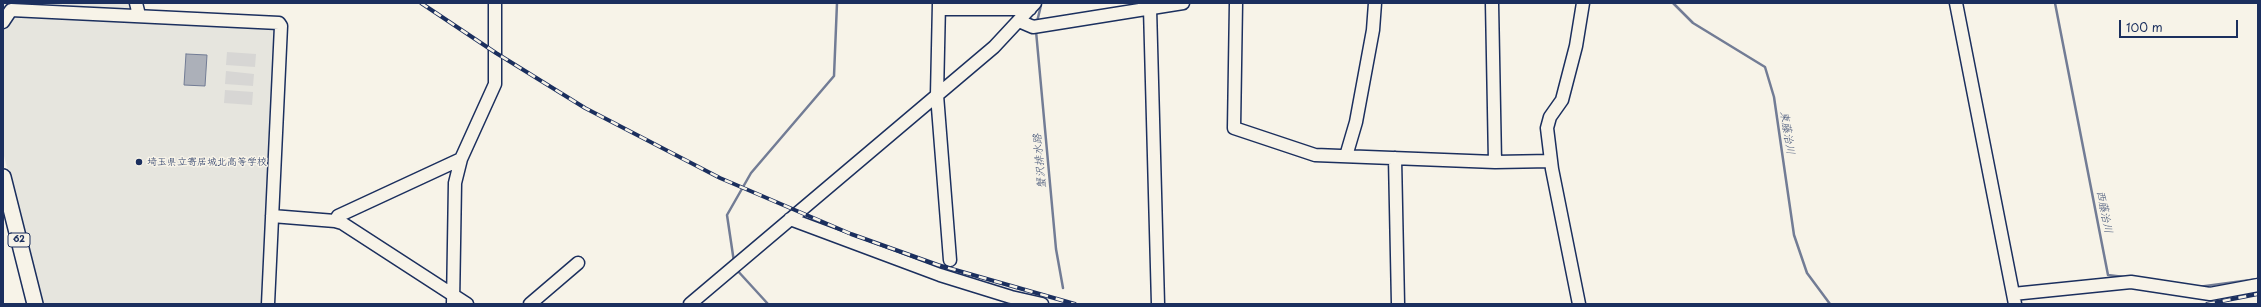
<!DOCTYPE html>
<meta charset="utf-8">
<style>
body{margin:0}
#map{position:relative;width:2261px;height:307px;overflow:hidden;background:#f7f3e8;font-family:"Playpen Sans",sans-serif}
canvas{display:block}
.frame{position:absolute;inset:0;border:4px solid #1b2f5e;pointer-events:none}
.scale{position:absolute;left:2119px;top:20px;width:119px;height:18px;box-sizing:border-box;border:2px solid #1b2f5e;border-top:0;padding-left:5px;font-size:12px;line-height:14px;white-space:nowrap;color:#1b2f5e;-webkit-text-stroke:3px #f7f3e8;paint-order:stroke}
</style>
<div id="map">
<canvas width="2261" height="307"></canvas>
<div class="frame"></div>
<div class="scale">100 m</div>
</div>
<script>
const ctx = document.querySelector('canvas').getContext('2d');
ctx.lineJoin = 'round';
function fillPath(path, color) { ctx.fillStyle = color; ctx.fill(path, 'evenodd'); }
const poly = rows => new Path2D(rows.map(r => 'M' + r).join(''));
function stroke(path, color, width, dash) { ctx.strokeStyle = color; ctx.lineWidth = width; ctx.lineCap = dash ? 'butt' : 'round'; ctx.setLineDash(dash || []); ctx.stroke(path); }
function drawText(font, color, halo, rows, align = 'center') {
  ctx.font = font + ' "Playpen Sans","Klee One",sans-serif'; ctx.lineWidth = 3; ctx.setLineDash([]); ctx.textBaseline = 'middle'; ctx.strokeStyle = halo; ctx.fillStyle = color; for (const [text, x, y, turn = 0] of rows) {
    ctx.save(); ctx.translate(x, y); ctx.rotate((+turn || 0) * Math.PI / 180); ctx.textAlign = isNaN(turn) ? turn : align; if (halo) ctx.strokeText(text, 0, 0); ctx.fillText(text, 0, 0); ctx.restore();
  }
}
fillPath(poly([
 [3,3,133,3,133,11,9,7,3,20],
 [17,15,272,26,278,32,264,304,42,304,3,152,3,26,6,26]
]), '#e6e5de');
fillPath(poly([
 [227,52,256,54,255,67,226,65],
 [226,71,254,74,253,86,225,84],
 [225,90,253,92,252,105,224,103]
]), '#d7d6d4');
const water = poly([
 [186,54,207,55,205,86,184,85,186,54]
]);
fillPath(water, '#acb0b9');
stroke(water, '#727c95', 1);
stroke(poly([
 [1673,3,1693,23,1765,67,1774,97,1794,235,1807,273,1830,304],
 [2055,3,2108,275,2124,277],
 [1037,22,1041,5],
 [1036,31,1056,249,1063,288],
 [734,262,727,215,751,173,834,76,837,3],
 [736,269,768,304],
 [2198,287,2258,279]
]), '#727c95', 2.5);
const minor = poly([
 [136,3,139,15],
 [939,3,937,95,950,260],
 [1236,3,1234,128,1315,155,1495,162,1551,161],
 [1492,3,1495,162],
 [1956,3,2015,304],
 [1150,8,1158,304],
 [939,9,1030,9],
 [1019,21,1033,27,1183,3],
 [3,22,11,10,279,23,281,26,268,304],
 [1346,156,1356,122,1373,30,1375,3],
 [1395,158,1398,304],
 [272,216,335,221,342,223,467,304],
 [790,219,940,275,1011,297,1042,304],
 [335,221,338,216,461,159],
 [2013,294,2131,282,2210,294,2258,285],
 [453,304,455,183,461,159,495,84,495,3],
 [530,304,578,263],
 [690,304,994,47,1035,3],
 [1579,304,1552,169,1547,128,1550,117,1562,100,1576,46,1583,3]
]);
const major = poly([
 [3,177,35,304]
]);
stroke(minor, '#1b2f5e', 15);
stroke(major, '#1b2f5e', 18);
stroke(minor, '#f7f3e8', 12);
stroke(major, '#f7f3e8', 15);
const rail = poly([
 [421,3,496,53,585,108,720,178,851,234,938,265,1075,304],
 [2207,304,2258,294]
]);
stroke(rail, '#1b2f5e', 4);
stroke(rail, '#f7f3e8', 2.5, [8]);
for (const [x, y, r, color] of [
 [139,162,4,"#1b2f5e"]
]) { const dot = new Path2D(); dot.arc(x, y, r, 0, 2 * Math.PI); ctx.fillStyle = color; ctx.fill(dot); stroke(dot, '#f7f3e8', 1.5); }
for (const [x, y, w] of [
 [19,240,22]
]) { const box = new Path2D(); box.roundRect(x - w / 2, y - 7, w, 14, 3); ctx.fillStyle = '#f7f3e8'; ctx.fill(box); stroke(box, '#1b2f5e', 1); }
drawText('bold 9px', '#1b2f5e', null, [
 ["62",19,240]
]);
drawText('10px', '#1b2f5e', '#f7f3e8', [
 ["埼玉県立寄居城北高等学校",147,162]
], 'left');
drawText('italic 11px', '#465679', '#f7f3e8', [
 ["東藤治川",1787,133,81],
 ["蟹沢排水路",1040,161,-95],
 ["西藤治川",2104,212,79]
]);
</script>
